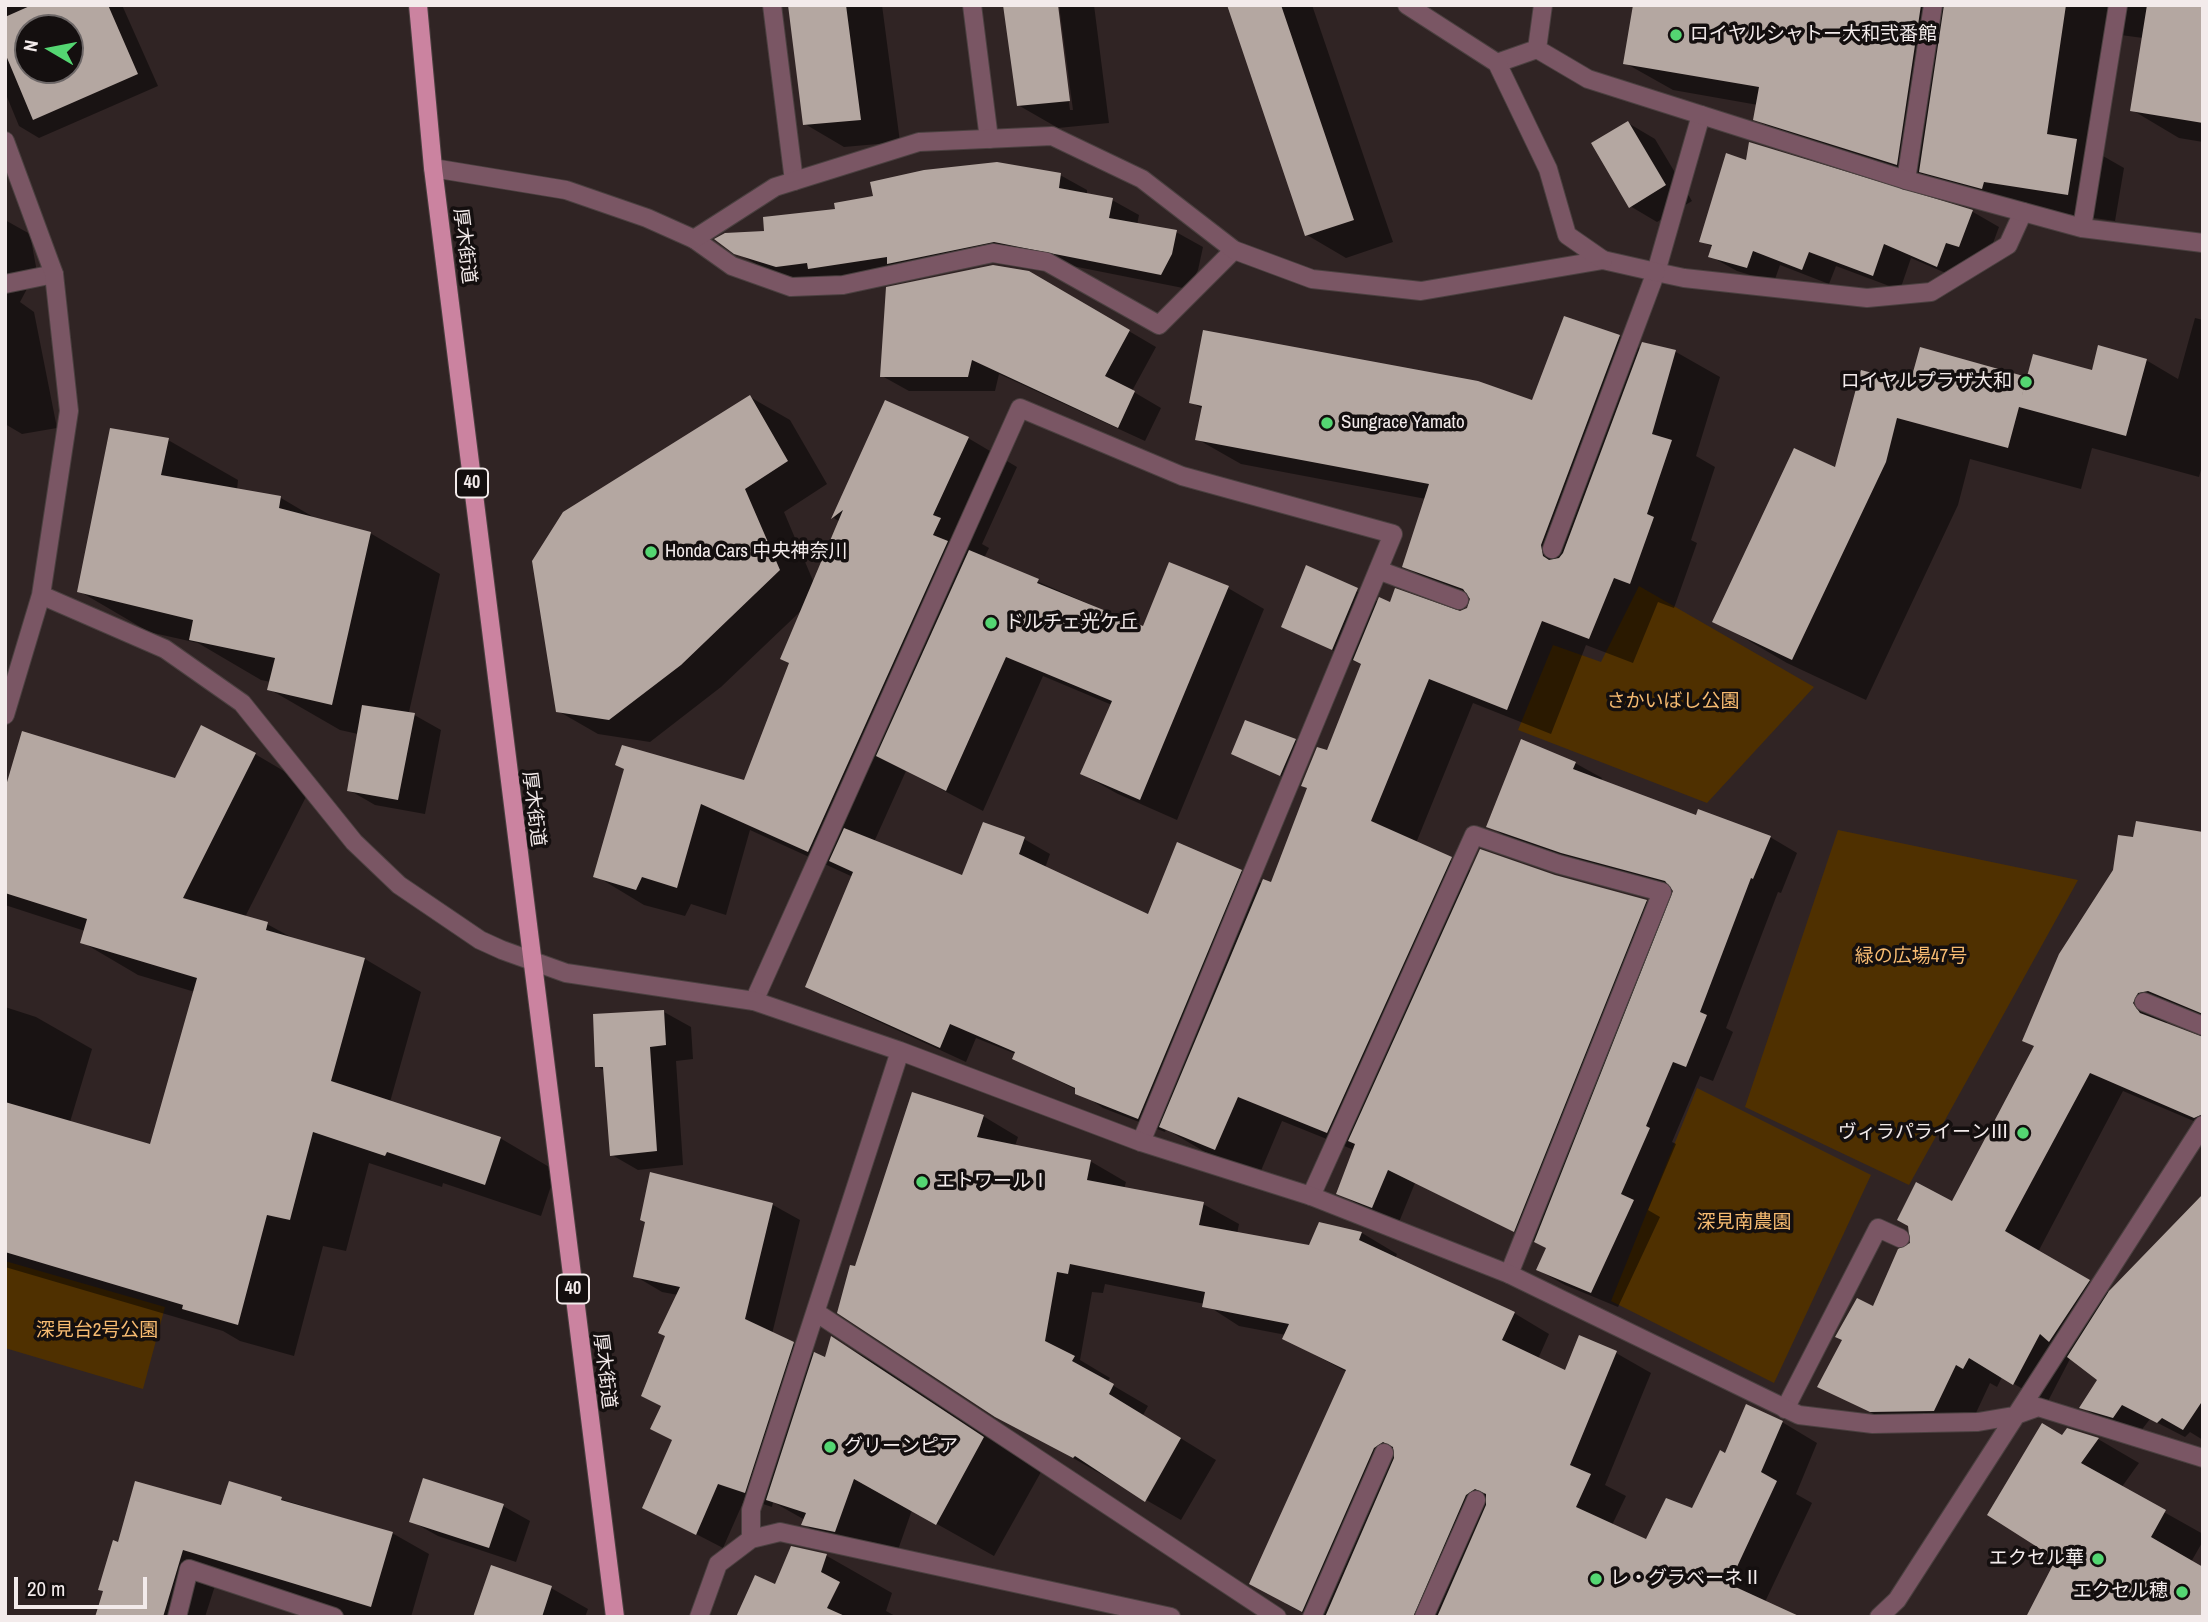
<!DOCTYPE html>
<meta charset="utf-8">
<style>
body{margin:0}
#map{position:relative;width:2208px;height:1622px;overflow:hidden;background:#302424;font-family:"Archivo Narrow",sans-serif}
canvas{display:block}
.frame{position:absolute;inset:0;border:7px solid #f3ebeb;pointer-events:none}
.north{position:absolute;left:14px;top:14px;width:70px;height:70px;box-sizing:border-box;background:#140f0f;border:2px solid #6d6767;border-radius:50%;rotate:280deg;font-size:19px;font-weight:700;line-height:28px;text-align:center;color:#f3ebeb}
.north::after{content:'';display:block;margin:auto;width:24px;height:32px;background:#54d672;clip-path:polygon(50% 0,100% 100%,50% 72%,0 100%)}
.scale{position:absolute;left:14px;top:1577px;width:133px;height:32px;box-sizing:border-box;border:4px solid #f3ebeb;border-top:0;padding-left:9px;font-size:21px;line-height:24px;white-space:nowrap;color:#f3ebeb;-webkit-text-stroke:5px #140f0f;paint-order:stroke}
</style>
<div id="map">
<canvas width="2208" height="1622"></canvas>
<div class="frame"></div>
<div class="north">N</div>
<div class="scale">20 m</div>
</div>
<script>
const ctx = document.querySelector('canvas').getContext('2d');
ctx.lineJoin = 'round';
function fillPath(path, color) { ctx.fillStyle = color; ctx.fill(path, 'evenodd'); }
const poly = rows => new Path2D(rows.map(r => 'M' + r).join(''));
function stroke(path, color, width, dash) { ctx.strokeStyle = color; ctx.lineWidth = width; ctx.lineCap = dash ? 'butt' : 'round'; ctx.setLineDash(dash || []); ctx.stroke(path); }
function drawText(font, color, halo, rows, align = 'center') {
  ctx.font = font + ' "Archivo Narrow","Noto Sans JP",sans-serif'; ctx.lineWidth = 7; ctx.setLineDash([]); ctx.textBaseline = 'middle'; ctx.strokeStyle = halo; ctx.fillStyle = color; for (const [text, x, y, turn = 0] of rows) {
    ctx.save(); ctx.translate(x, y); ctx.rotate((+turn || 0) * Math.PI / 180); ctx.textAlign = isNaN(turn) ? turn : align; if (halo) ctx.strokeText(text, 0, 0); ctx.fillText(text, 0, 0); ctx.restore();
  }
}
fillPath(poly([
 [1639,586,1814,687,1707,803,1518,730,1553,645,1601,662],
 [1838,830,2078,880,1909,1185,1745,1107],
 [1697,1088,1871,1175,1774,1383,1611,1301],
 [5,1261,165,1307,143,1389,5,1348]
]), '#4f3000');
fillPath(poly([
 [5,5,122,5,158,86,39,138,19,126,5,92],
 [28,28,70,28,70,70,28,70],
 [790,5,882,5,900,142,844,147,805,124],
 [1056,5,1070,110,1073,110,1059,5,1094,5,1109,123,1058,128,1018,105],
 [1228,5,1312,5,1393,242,1346,258,1307,235],
 [1635,5,2203,5,2203,142,2179,138,2132,110,2143,38,2113,34,2096,152,2124,168,2115,221,2032,209,1803,146,1755,119,1758,105,1673,90,1625,63],
 [1628,123,1655,139,1692,201,1657,222,1630,206],
 [1751,144,1973,212,1999,227,1986,262,1964,281,1911,258,1900,290,1836,266,1829,284,1780,265,1774,282,1737,271,1710,256,1713,247,1701,241,1748,162],
 [1060,175,1087,190,1087,195,1112,200,1139,215,1137,225,1176,232,1203,247,1198,270,1188,289,1022,256,915,278,805,281,763,268,735,252,766,232,837,210],
 [5,220,30,234,39,283,29,285,20,302,34,312,57,428,22,434,5,424],
 [1028,272,1156,347,1132,391,1161,408,1145,441,999,374,995,391,909,391,882,376],
 [1565,318,1620,337,1641,349,1643,344,1676,352,1720,377,1696,456,1715,467,1691,540,1697,543,1674,608,1658,602,1633,663,1586,645,1551,734,1473,703,1416,843,1472,871,1554,877,1646,901,1666,913,1675,891,1590,868,1515,842,1489,826,1575,763,1602,778,1601,781,1697,817,1770,837,1797,853,1781,893,1778,892,1726,1028,1733,1032,1713,1081,1700,1076,1672,1142,1676,1144,1648,1210,1660,1217,1618,1307,1565,1285,1538,1270,1548,1248,1415,1183,1399,1222,1365,1208,1338,1193,1354,1150,1282,1121,1260,1173,1205,1152,1166,1129,1165,1132,1103,1108,1077,1090,1014,1059,1016,1054,976,1038,966,1062,834,1001,808,986,853,877,750,830,726,915,691,904,685,916,644,905,596,876,626,770,745,782,790,663,804,608,721,687,650,742,598,734,558,711,750,397,790,420,827,484,784,512,814,583,840,522,834,518,886,403,968,438,1017,467,982,544,989,548,984,558,1144,628,1228,588,1264,609,1177,820,1118,794,1082,774,1112,705,1043,676,983,811,906,771,874,842,963,878,984,824,1024,839,1050,854,1045,868,1149,916,1241,871,1262,884,1272,885,1362,665,1284,626,1307,567,1379,602,1391,605,1460,613,1468,610,1472,600,1448,591,1404,566,1426,499,1241,464,1197,439,1203,409,1191,402,1533,402],
 [2195,318,2203,320,2203,463,2199,477,2092,448,2081,489,1970,459,1958,505,1866,700,1787,663,1715,621,1836,469,1911,385,2093,372,2146,360,2178,379],
 [168,440,238,480,237,490,281,498,320,521,370,533,440,574,409,712,441,730,425,814,375,805,349,790,358,734,340,730,269,689,271,682,261,680,198,643,149,632,79,591],
 [1295,740,1308,748,1294,782,1233,753],
 [255,754,311,787,245,917,267,924,296,940,365,959,421,992,390,1102,500,1138,556,1171,541,1216,443,1183,442,1187,369,1163,346,1251,323,1246,294,1356,240,1341,223,1331,5,1267,5,1007,36,1017,92,1049,70,1122,152,1146,195,992,138,975,82,942,85,931,5,905,5,795,176,780],
 [2203,836,2203,1018,2166,1018,2167,1026,2203,1038,2203,1125,2123,1091,2038,1252,2110,1293,2203,1195,2203,1440,2190,1432,2185,1437,2150,1419,2140,1432,2108,1422,2081,1407,2099,1380,2071,1357,2047,1403,2002,1377,1997,1387,1990,1383,1968,1430,1905,1430,1819,1386,1873,1309,1912,1244,1953,1203,2035,1047,2134,839],
 [664,1012,691,1027,693,1059,676,1061,683,1165,638,1170,612,1155,605,1071,597,1066],
 [983,1116,1018,1137,1015,1146,1090,1161,1126,1182,1124,1189,1203,1204,1239,1224,1237,1234,1310,1247,1320,1224,1362,1233,1397,1254,1395,1259,1514,1313,1549,1334,1538,1359,1565,1372,1616,1353,1651,1373,1605,1485,1626,1496,1612,1525,1647,1542,1693,1510,1726,1455,1782,1422,1817,1443,1796,1494,1812,1503,1764,1604,1786,1617,1311,1617,1286,1604,1347,1372,1285,1339,1286,1335,1239,1326,1205,1304,1105,1284,1103,1293,1092,1292,1080,1360,1110,1378,1107,1382,1148,1406,1143,1415,1216,1460,1181,1520,1033,1435,856,1268],
 [1371,1438,1396,1452,1396,1456,1369,1441],
 [651,1174,773,1205,800,1220,772,1334,826,1359,832,1338,889,1371,1041,1472,994,1556,912,1510,893,1564,861,1558,803,1524,805,1520,773,1502,772,1507,745,1498,723,1548,644,1507,673,1442,662,1406,667,1336,678,1295,662,1292,635,1276,647,1223],
 [2067,1430,2098,1439,2139,1463,2121,1488,2203,1534,2203,1541,2191,1562,2059,1558,2063,1437],
 [281,1499,392,1533,429,1554,411,1617,346,1617,220,1570,205,1617,97,1617,119,1544,222,1507],
 [503,1506,530,1521,516,1562,438,1536,411,1521],
 [792,1548,827,1556,892,1593,886,1611,897,1617,750,1617,775,1586],
 [551,1588,588,1609,585,1617,475,1617]
]), '#0007');
fillPath(poly([
 [32,5,108,5,138,74,33,120,5,53,5,17],
 [28,28,70,28,70,70,28,70],
 [788,5,846,5,861,120,803,125],
 [1003,5,1058,5,1070,101,1017,106],
 [1227,5,1281,5,1354,220,1305,236],
 [1633,5,1921,5,1897,165,1753,120,1759,87,1623,64],
 [1944,5,2066,5,2047,134,2077,139,2068,195,1984,182,1982,189,1919,172],
 [2147,5,2203,5,2203,123,2130,111],
 [1628,121,1666,185,1629,208,1591,143],
 [1749,142,1973,210,1959,247,1946,243,1937,267,1884,244,1873,276,1809,252,1802,270,1753,251,1747,268,1708,257,1712,245,1699,242,1726,153,1746,160],
 [997,162,1061,173,1059,188,1113,198,1109,218,1177,230,1172,254,1161,275,994,242,887,264,887,257,808,269,807,263,776,267,734,254,714,239,725,233,764,231,763,217,835,209,834,203,873,196,870,182,924,170],
 [993,265,1029,271,1130,330,1105,376,1135,391,1118,428,972,360,968,377,880,377,886,287],
 [1564,316,1620,335,1541,545,1543,556,1549,560,1559,558,1563,553,1642,342,1676,350,1652,434,1672,440,1647,514,1654,517,1630,584,1614,578,1589,639,1542,621,1507,710,1429,679,1371,821,1452,857,1327,1133,1238,1097,1215,1150,1159,1127,1263,879,1271,882,1307,788,1301,786,1317,747,1327,750,1361,664,1353,660,1379,597,1390,602,1395,588,1460,611,1467,608,1470,599,1463,589,1402,567,1429,484,1195,440,1202,406,1189,403,1203,330,1478,381,1532,400],
 [2098,345,2147,359,2126,436,2019,407,2008,448,1897,418,1886,462,1792,660,1712,622,1794,448,1835,467,1861,370,1910,383,1920,347,2027,377,2021,399,2033,354,2092,370],
 [750,395,788,461,745,489,780,570,681,665,609,720,556,712,532,561,563,512],
 [885,400,969,437,933,515,941,518,933,535,948,541,808,852,701,804,677,888,642,877,636,890,593,877,624,769,615,765,622,745,744,780,789,663,780,659,843,510,831,519],
 [110,428,169,438,161,475,281,496,279,508,371,532,332,705,267,690,275,658,189,640,193,620,77,592],
 [969,550,1039,579,1037,583,1143,626,1169,562,1229,586,1140,800,1080,774,1112,701,1006,657,946,791,876,756],
 [1306,565,1358,588,1332,650,1281,627],
 [362,705,415,713,398,800,347,791],
 [1245,720,1296,739,1280,776,1231,754],
 [201,725,256,753,183,898,268,922,266,930,365,958,331,1081,501,1137,485,1185,387,1152,385,1156,313,1132,290,1220,267,1215,238,1325,182,1309,183,1305,5,1252,5,1102,150,1144,197,978,80,943,87,919,5,893,5,789,22,731,175,778],
 [1521,739,1576,762,1573,769,1696,815,1698,809,1771,836,1753,879,1751,878,1700,1012,1707,1015,1686,1067,1673,1062,1646,1126,1650,1128,1621,1194,1634,1200,1591,1293,1536,1270,1546,1248,1534,1242,1673,891,1665,881,1561,853,1486,827],
 [2136,821,2203,832,2203,1014,2148,991,2138,993,2133,1003,2140,1013,2203,1037,2203,1114,2194,1118,2090,1073,2005,1231,2090,1280,2049,1342,2040,1334,2013,1385,1969,1358,1963,1369,1956,1365,1934,1411,1870,1412,1817,1387,1842,1340,1835,1337,1857,1298,1873,1306,1898,1249,1910,1243,1908,1226,1897,1220,1916,1182,1952,1201,2034,1046,2022,1041,2059,954,2113,870,2118,835,2133,837],
 [983,822,1025,837,1019,854,1148,914,1177,842,1242,870,1138,1119,1075,1094,1075,1088,1012,1059,1015,1052,950,1024,940,1048,805,987,853,872,829,861,844,828,962,875],
 [1480,849,1555,875,1647,900,1514,1232,1388,1170,1372,1208,1336,1194,1355,1144,1348,1141],
 [664,1010,666,1045,650,1047,657,1151,610,1156,603,1067,595,1067,593,1014],
 [912,1092,984,1115,977,1137,1091,1160,1087,1180,1204,1202,1199,1225,1309,1245,1319,1222,1362,1232,1359,1240,1515,1312,1502,1340,1565,1370,1579,1335,1617,1351,1570,1465,1591,1474,1576,1507,1646,1539,1666,1498,1692,1508,1720,1450,1725,1453,1746,1404,1783,1421,1761,1472,1777,1481,1729,1584,1801,1617,1437,1617,1486,1505,1486,1494,1475,1489,1466,1495,1413,1617,1325,1617,1394,1458,1393,1447,1383,1442,1374,1448,1302,1612,1249,1584,1346,1370,1282,1339,1289,1324,1202,1307,1205,1292,1070,1264,1068,1274,1057,1272,1045,1341,1075,1356,1072,1361,1114,1384,1109,1394,1181,1438,1145,1502,1075,1456,1073,1458,995,1417,837,1313,850,1265,855,1266],
 [650,1172,773,1203,745,1319,794,1342,745,1493,718,1484,696,1535,642,1508,672,1440,650,1429,661,1406,641,1396,665,1336,658,1333,680,1287,633,1277,645,1222,640,1220],
 [2203,1194,2203,1400,2183,1430,2162,1418,2157,1423,2122,1405,2113,1418,2079,1408,2097,1380,2067,1357,2109,1291],
 [831,1336,984,1437,936,1525,854,1479,835,1532,801,1525,806,1513,766,1500,814,1352,825,1357],
 [2042,1423,2062,1435,2067,1428,2099,1438,2081,1463,2166,1510,2151,1537,2203,1567,2203,1617,2026,1617,2056,1559,1987,1515],
 [423,1478,504,1504,489,1548,409,1522],
 [135,1481,221,1505,229,1481,282,1497,281,1500,393,1532,371,1607,183,1550,163,1617,95,1617,103,1591,98,1590,113,1540,118,1542],
 [791,1546,827,1554,821,1572,840,1582,827,1608,847,1617,736,1617,755,1575,775,1584],
 [491,1565,552,1586,542,1617,473,1617]
]), '#b4a7a1');
const service = poly([
 [772,5,794,181],
 [972,5,989,139],
 [1906,180,1933,5],
 [694,239,732,266,791,287,843,285,993,253,1047,262,1159,325,1234,250],
 [5,284,54,274],
 [1552,549,1656,272,1701,115],
 [1378,570,1459,600],
 [754,1001,1020,408,1182,476,1393,534,1141,1142],
 [2144,1002,2203,1026],
 [1311,1196,1474,835,1558,864,1662,892,1509,1274],
 [1785,1409,1878,1228,1900,1238],
 [1312,1617,1384,1453],
 [1424,1617,1476,1500]
]);
const pedestrian = poly([
 [1656,272,1684,278,1867,298,1931,292,2008,245,2023,212]
]);
const minor = poly([
 [1537,49,1588,79,1906,180,2082,228,2203,243],
 [1497,63,1537,49,1543,5],
 [5,141,54,274,69,411,41,595,5,715],
 [433,168,566,190,647,218,694,239,775,187,919,142,1052,136,1142,179,1234,250,1312,279,1421,291,1603,260,1656,272],
 [2082,228,2118,5],
 [41,595,165,649,242,703,354,842,399,885,480,940,502,950,566,973,754,1001,900,1051,1141,1142,1311,1196,1509,1274,1799,1415,1873,1424,1978,1422,2013,1416,2038,1407,2203,1458],
 [817,1313,1277,1617],
 [751,1539,751,1510,900,1051],
 [177,1617,189,1569,334,1617],
 [699,1617,718,1564,751,1539,780,1532,1171,1617],
 [1879,1617,1897,1600,2203,1125]
]);
const tertiary = poly([
 [1407,5,1497,63,1548,169,1567,235,1603,260]
]);
const primary = poly([
 [418,5,433,168,615,1617]
]);
stroke(service, '#4b4040', 20);
stroke(pedestrian, '#4b4040', 20);
stroke(minor, '#4b4040', 20);
stroke(tertiary, '#4b4040', 20);
stroke(primary, '#4b4040', 20);
stroke(service, '#7a5664', 18);
stroke(pedestrian, '#7a5664', 18);
stroke(minor, '#7a5664', 18);
stroke(tertiary, '#7a5664', 18);
stroke(primary, '#cb83a0', 18);
for (const [x, y, r, color] of [
 [1676,35,7,"#54d672"],
 [2026,382,7,"#54d672"],
 [1327,423,7,"#54d672"],
 [651,552,7,"#54d672"],
 [991,623,7,"#54d672"],
 [2023,1133,7,"#54d672"],
 [922,1182,7,"#54d672"],
 [830,1447,7,"#54d672"],
 [2098,1559,7,"#54d672"],
 [1596,1579,7,"#54d672"],
 [2182,1592,7,"#54d672"]
]) { const dot = new Path2D(); dot.arc(x, y, r, 0, 2 * Math.PI); ctx.fillStyle = color; ctx.fill(dot); stroke(dot, '#140f0f', 2.5); }
for (const [x, y, w] of [
 [472,483,32],
 [573,1289,32]
]) { const box = new Path2D(); box.roundRect(x - w / 2, y - 14.5, w, 29, 5); ctx.fillStyle = '#140f0f'; ctx.fill(box); stroke(box, '#f3ebeb', 2); }
drawText('bold 18px', '#f3ebeb', null, [
 ["40",472,483],
 ["40",573,1289]
]);
drawText('19px', '#f3ebeb', '#140f0f', [
 ["ロイヤルシャトー大和弐番館",1690,35],
 ["ロイヤルプラザ大和",2012,382,"right"],
 ["Sungrace Yamato",1341,423],
 ["Honda Cars 中央神奈川",665,552],
 ["ドルチェ光ケ丘",1005,623],
 ["ヴィラパライーンⅢ",2009,1133,"right"],
 ["エトワールⅠ",936,1182],
 ["グリーンピア",844,1447],
 ["エクセル華",2084,1559,"right"],
 ["レ・グラベーネⅡ",1610,1579],
 ["エクセル穂",2168,1592,"right"]
], 'left');
drawText('19px', '#f3ebeb', '#140f0f', [
 ["厚木街道",464,246,83],
 ["厚木街道",533,809,83],
 ["厚木街道",604,1371,83]
]);
drawText('19px', '#f7bb71', '#140f0f', [
 ["さかいばし公園",1673,702],
 ["緑の広場47号",1911,957],
 ["深見南農園",1744,1223],
 ["深見台2号公園",97,1331]
]);
</script>
